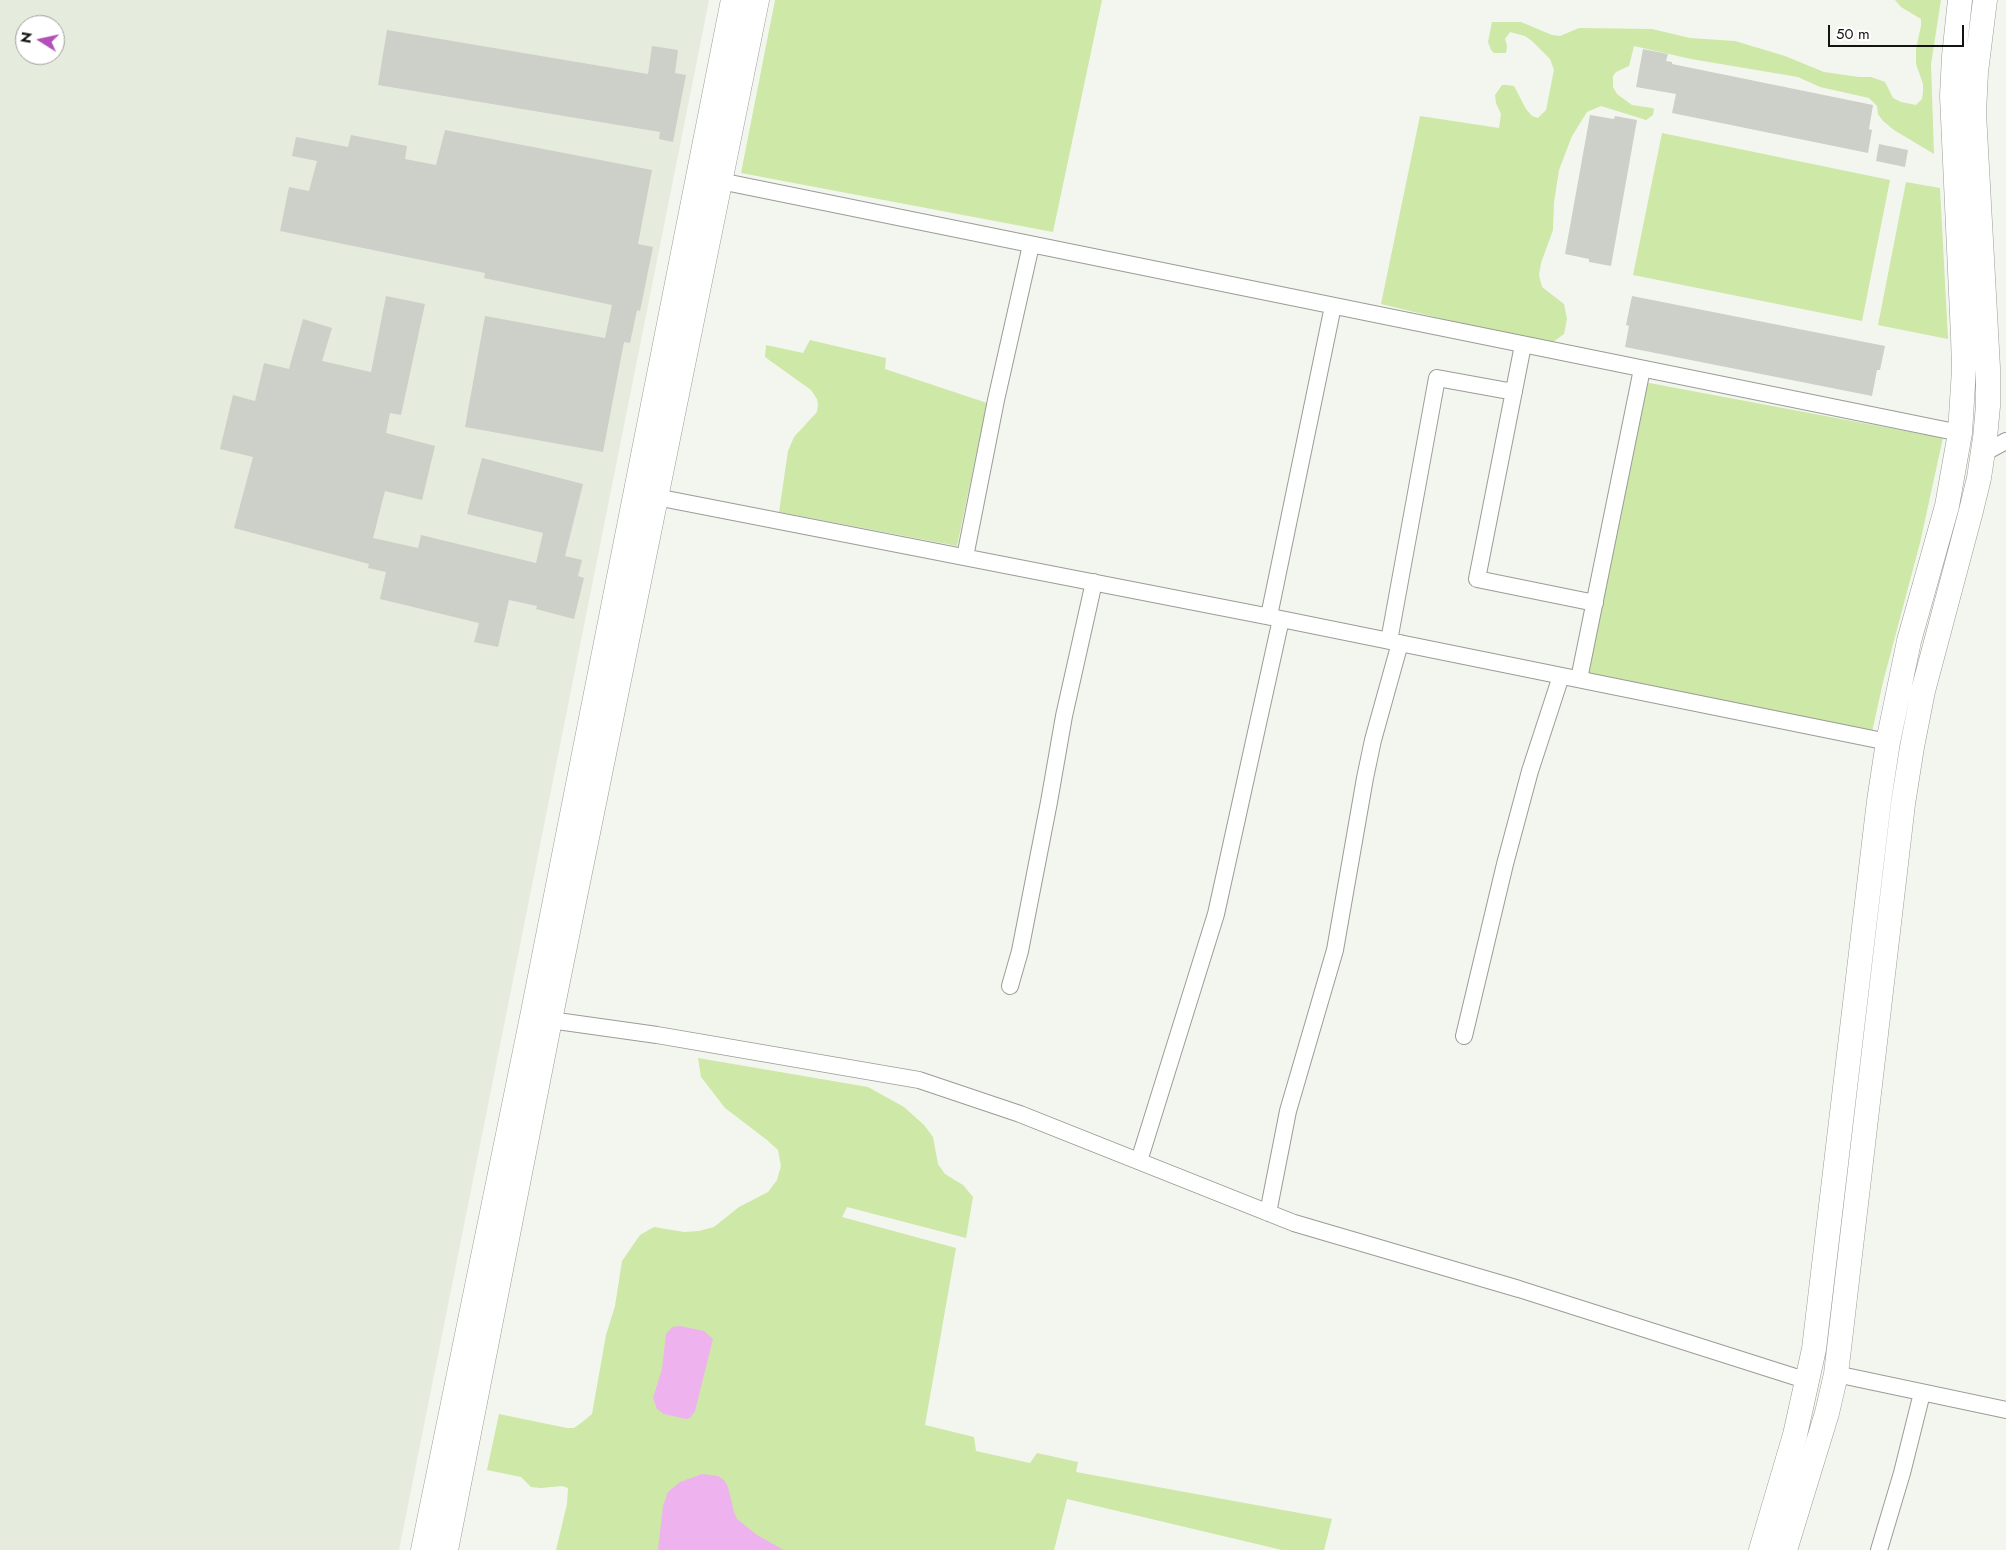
<!DOCTYPE html>
<style>
body{margin:0}
#map{position:relative;width:2006px;height:1550px;overflow:hidden;background:#f3f6ef;font-family:Jost,sans-serif}
canvas{display:block}
.north{position:absolute;left:15px;top:15px;width:50px;height:50px;box-sizing:border-box;background:#fff;border:1px solid #a1a1a0;border-radius:50%;rotate:280deg;font-size:14px;font-weight:700;line-height:20px;text-align:center;color:#131412}
.north::after{content:'';display:block;margin:auto;width:18px;height:22px;background:#b350b7;clip-path:polygon(50% 0,100% 100%,50% 72%,0 100%)}
.scale{position:absolute;left:1828px;top:25px;width:136px;height:22px;box-sizing:border-box;border:2px solid #131412;border-top:0;padding-left:6px;font-size:15px;line-height:18px;white-space:nowrap;color:#131412;-webkit-text-stroke:4px #fff;paint-order:stroke}
</style>
<div id="map">
<canvas width="2006" height="1550"></canvas>
<div class="north">N</div>
<div class="scale">50 m</div>
</div>
<script>
const ctx = document.querySelector('canvas').getContext('2d');
ctx.lineJoin = 'round';
function fillPath(path, color) { ctx.fillStyle = color; ctx.fill(path, 'evenodd'); }
const poly = rows => new Path2D(rows.map(r => 'M' + r).join(''));
function stroke(path, color, width, dash) { ctx.strokeStyle = color; ctx.lineWidth = width; ctx.lineCap = dash ? 'butt' : 'round'; ctx.setLineDash(dash || []); ctx.stroke(path); }
fillPath(poly([
 [0,0,709,0,399,1550,0,1550],
 [25,25,55,25,55,55,25,55]
]), '#e5ebdd');
fillPath(poly([
 [775,0,1102,0,1053,232,741,173],
 [1895,0,1941,0,1931,64,1934,154,1894,130,1883,121,1878,114,1877,106,1869,98,1820,87,1798,77,1691,59,1634,46,1629,66,1616,72,1613,76,1613,87,1617,94,1632,105,1652,108,1654,109,1653,115,1646,120,1601,106,1587,112,1572,136,1559,170,1554,202,1553,230,1541,263,1539,275,1542,287,1564,304,1567,319,1564,334,1553,342,1501,333,1381,304,1420,116,1499,128,1501,114,1496,103,1495,95,1502,85,1506,85,1514,86,1526,109,1532,116,1538,118,1546,110,1554,70,1550,59,1532,41,1525,36,1510,32,1505,39,1507,46,1506,53,1494,53,1491,50,1488,42,1492,22,1521,22,1552,35,1560,36,1579,28,1652,29,1690,38,1735,41,1785,56,1824,72,1859,77,1871,77,1885,82,1893,98,1901,102,1916,105,1922,99,1923,92,1923,84,1916,64,1916,49,1921,26,1921,19,1901,7],
 [1662,133,1890,180,1862,321,1633,275],
 [1906,182,1940,188,1948,339,1878,325],
 [810,340,886,358,885,369,987,403,957,546,779,512,788,451,794,437,817,412,818,405,817,399,811,390,765,357,766,345,803,353],
 [1644,382,1943,438,1920,543,1883,682,1872,732,1587,675],
 [698,1058,868,1087,904,1107,924,1125,933,1137,938,1164,945,1174,963,1185,973,1197,966,1238,847,1207,842,1217,956,1248,925,1425,974,1437,976,1451,1030,1463,1037,1453,1078,1462,1076,1472,1332,1519,1324,1550,1282,1550,1067,1499,1054,1550,556,1550,567,1504,568,1488,562,1486,541,1488,531,1487,521,1477,487,1470,499,1414,567,1428,574,1428,581,1423,592,1414,606,1335,615,1306,622,1261,640,1235,654,1227,684,1232,699,1231,714,1227,739,1207,768,1192,777,1180,781,1166,778,1150,767,1140,725,1108,701,1077]
]), '#cde8a7');
fillPath(poly([
 [680,1326,704,1331,713,1339,695,1411,690,1418,686,1419,664,1414,657,1409,653,1398,662,1369,666,1334,672,1327],
 [702,1474,718,1476,724,1480,728,1487,734,1512,737,1519,757,1535,784,1550,658,1550,663,1506,668,1492,680,1482]
]), '#eeb3ef');
fillPath(poly([
 [387,30,648,74,652,46,678,50,675,73,686,75,673,142,659,139,660,132,378,85],
 [1643,49,1668,54,1666,61,1672,62,1672,64,1873,105,1869,129,1872,130,1868,153,1672,113,1676,94,1636,87],
 [1590,115,1614,119,1615,116,1637,120,1611,266,1589,262,1589,259,1565,254],
 [445,130,652,170,638,244,653,247,640,311,637,310,630,343,624,342,603,452,465,427,485,316,605,338,612,305,484,278,485,273,280,231,289,187,309,191,317,161,292,156,296,137,348,147,351,135,407,146,405,159,436,165],
 [1879,144,1908,150,1905,167,1876,161],
 [386,296,425,304,401,415,390,413,386,433,435,446,422,500,385,491,373,538,418,548,421,535,536,563,543,533,467,514,482,458,583,484,565,556,582,560,578,576,584,578,574,619,536,609,537,606,509,600,498,647,474,642,479,623,380,599,386,572,368,568,369,564,234,528,253,457,220,449,233,395,255,401,264,363,289,369,303,319,332,328,322,361,371,372],
 [1632,296,1885,346,1880,370,1877,370,1872,396,1625,347,1629,326,1626,325]
]), '#cdd0c9');
const street = poly([
 [720,181,1960,433],
 [1523,345,1477,579,1595,603],
 [1982,454,2006,441],
 [656,497,1281,619,1888,742],
 [965,557,996,400,1031,245],
 [1269,616,1333,306],
 [1389,641,1437,378,1514,392],
 [1579,679,1642,369],
 [1010,986,1020,951,1049,802,1064,716,1094,582],
 [550,1020,657,1035,919,1080,1020,1114,1294,1223,1519,1289,1808,1381],
 [1464,1036,1505,864,1530,771,1561,676],
 [1139,1161,1216,914,1281,619],
 [1268,1213,1288,1111,1335,950,1365,778,1373,740,1400,643],
 [1836,1374,2006,1410],
 [1879,1550,1902,1473,1922,1393]
]);
const secondary = poly([
 [423,1550,532,1017,733,0],
 [446,1550,550,1020,757,0],
 [1761,1550,1795,1435,1814,1349,1879,801,1888,742,1909,641,1947,506,1960,433,1964,369,1963,336,1952,96,1954,56,1960,0],
 [1785,1550,1827,1413,1836,1374,1903,804,1912,747,1923,691,1971,511,1979,478,1985,438,1988,406,1988,368,1974,113,1976,72,1985,0]
]);
stroke(street, '#9a9d96', 18);
stroke(secondary, '#9a9d96', 25);
stroke(street, '#fff', 16);
stroke(secondary, '#fff', 24);
</script>
